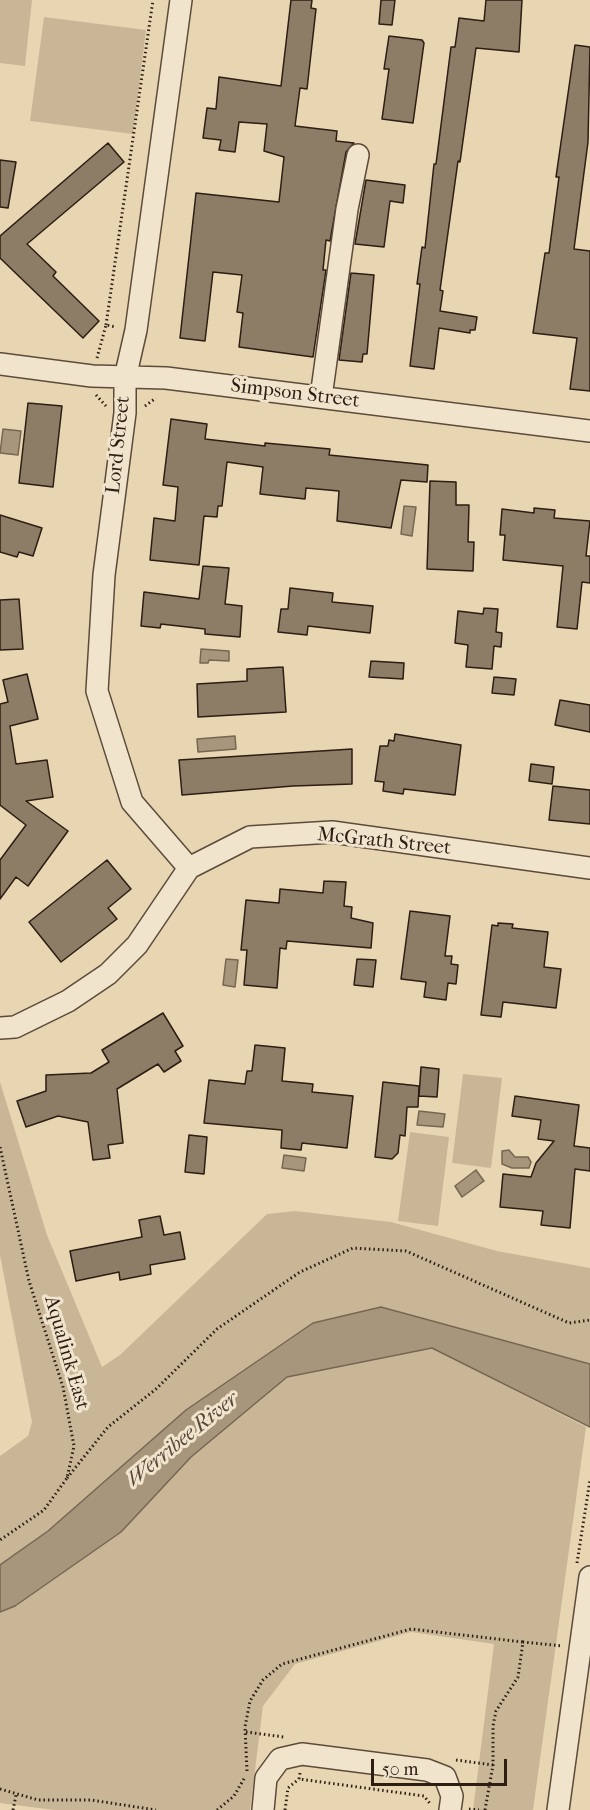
<!DOCTYPE html>
<style>
body{margin:0}
#map{position:relative;width:590px;height:1810px;overflow:hidden;background:#e8d5b2;font-family:"IM FELL French Canon",serif}
canvas{display:block}
.scale{position:absolute;left:371px;top:1759px;width:136px;height:27px;box-sizing:border-box;border:3px solid #2d1d13;border-top:0;padding-left:8px;font-size:18px;line-height:21px;white-space:nowrap;color:#2d1d13;-webkit-text-stroke:4px #f0e4cd;paint-order:stroke}
</style>
<div id="map">
<canvas width="590" height="1810"></canvas>
<div class="scale">50 m</div>
</div>
<script>
const ctx = document.querySelector('canvas').getContext('2d');
ctx.lineJoin = 'round';
function fillPath(path, color) { ctx.fillStyle = color; ctx.fill(path, 'evenodd'); }
const poly = rows => new Path2D(rows.map(r => 'M' + r).join(''));
function stroke(path, color, width, dash) { ctx.strokeStyle = color; ctx.lineWidth = width; ctx.lineCap = dash ? 'butt' : 'round'; ctx.setLineDash(dash || []); ctx.stroke(path); }
function drawText(font, color, halo, rows, align = 'center') {
  ctx.font = font + ' "IM FELL French Canon",serif'; ctx.lineWidth = 6; ctx.setLineDash([]); ctx.textBaseline = 'middle'; ctx.strokeStyle = halo; ctx.fillStyle = color; for (const [text, x, y, turn = 0] of rows) {
    ctx.save(); ctx.translate(x, y); ctx.rotate((+turn || 0) * Math.PI / 180); ctx.textAlign = isNaN(turn) ? turn : align; if (halo) ctx.strokeText(text, 0, 0); ctx.fillText(text, 0, 0); ctx.restore();
  }
}
fillPath(poly([
 [0,0,32,0,25,66,0,63],
 [44,17,146,30,133,134,30,121],
 [463,1074,502,1078,491,1168,452,1163],
 [0,1082,47,1235,102,1367,120,1355,267,1214,295,1211,391,1222,497,1251,590,1268,590,1364,313,1323,186,1410,48,1531,0,1565,0,1456,28,1436,32,1422,0,1255],
 [410,1132,449,1137,438,1226,398,1221],
 [432,1348,586,1427,533,1810,473,1810,494,1644,411,1632,295,1664,263,1706,250,1810,54,1810,0,1803,0,1612,15,1606,121,1532,191,1457,287,1377]
]), '#c8b697');
const water = poly([
 [3,429,21,431,18,455,0,453,3,429],
 [404,506,416,507,412,536,401,534,404,506],
 [201,649,229,651,229,661,209,660,208,663,200,663,201,649],
 [235,736,236,749,198,752,197,739,235,736],
 [226,959,238,960,235,987,223,985,226,959],
 [419,1111,445,1114,443,1127,417,1125,419,1111],
 [509,1150,515,1157,528,1157,531,1162,529,1168,512,1168,502,1164,502,1151,509,1150],
 [284,1155,306,1158,304,1171,282,1168,284,1155],
 [476,1170,484,1181,462,1197,455,1186,476,1170],
 [381,1307,590,1364,590,1427,432,1348,287,1377,191,1457,121,1532,15,1606,0,1612,0,1565,48,1531,186,1410,313,1323,381,1307]
]);
fillPath(water, '#a8967c');
stroke(water, '#776652', 1.5);
const building = poly([
 [291,0,312,0,311,8,316,9,307,89,300,88,295,126,337,131,336,141,354,143,346,152,330,241,326,240,323,270,326,270,313,357,239,347,243,313,237,312,242,275,213,272,205,341,180,338,196,193,279,202,284,157,264,151,267,124,239,122,235,152,219,150,221,140,203,138,207,108,216,109,219,77,281,86,291,0],
 [381,0,395,0,392,25,379,24,381,0],
 [486,0,522,0,519,52,476,48,460,162,458,161,440,290,443,291,440,311,477,317,475,330,470,330,470,333,439,328,434,369,410,366,420,284,417,284,422,247,425,248,434,164,436,164,451,47,455,47,459,18,484,21,486,0],
 [389,36,422,40,424,43,413,123,382,119,389,69,384,69,389,36],
 [575,45,590,47,588,142,574,249,590,251,590,391,570,389,577,338,533,333,545,253,549,253,559,177,556,177,575,45],
 [108,143,124,162,27,244,56,272,53,276,99,321,83,338,0,258,0,236,108,143],
 [0,160,16,162,8,208,0,207,0,160],
 [366,180,405,185,403,203,390,201,384,247,355,244,366,180],
 [351,273,374,275,367,354,363,354,362,362,339,360,351,273],
 [28,403,62,406,53,487,19,483,28,403],
 [171,419,207,424,205,439,265,446,265,443,330,449,329,455,428,465,427,482,401,480,391,528,337,521,339,491,306,488,305,499,260,494,263,467,227,462,222,506,218,506,217,517,204,516,199,565,150,560,154,518,175,521,178,487,163,485,171,419],
 [430,481,456,482,456,505,469,505,468,542,474,542,473,571,427,569,430,481],
 [534,508,555,510,554,518,590,521,586,556,590,556,590,583,582,582,577,629,557,627,563,566,503,560,505,535,500,535,502,509,534,513,534,508],
 [0,515,42,528,33,556,19,552,17,557,0,552,0,515],
 [203,566,229,568,225,604,242,606,240,637,205,634,205,629,161,624,160,628,141,626,144,592,199,599,203,566],
 [290,588,333,593,332,602,373,606,370,633,308,626,307,635,278,632,281,609,288,609,290,588],
 [19,599,23,649,0,650,0,600,19,599],
 [484,608,498,609,496,632,502,633,501,647,494,646,492,669,466,667,468,645,455,643,458,611,483,614,484,608],
 [371,661,404,663,403,679,369,677,371,661],
 [283,667,286,712,198,717,197,684,247,681,247,669,283,667],
 [27,674,38,719,10,726,16,764,47,760,53,797,26,801,68,831,28,886,16,877,0,899,0,860,26,825,0,805,0,704,8,702,3,680,27,674],
 [494,677,516,679,514,695,492,693,494,677],
 [560,700,590,705,590,732,555,725,560,700],
 [395,734,461,745,455,795,404,789,403,794,383,791,384,782,375,781,380,746,388,746,389,740,394,741,395,734],
 [352,749,352,784,293,786,182,795,179,760,352,749],
 [531,764,554,767,552,784,529,781,531,764],
 [553,786,590,790,590,824,549,820,553,786],
 [107,860,131,889,108,908,117,919,61,962,29,922,107,860],
 [324,881,346,882,344,906,352,907,351,918,373,923,371,948,287,941,286,949,280,948,277,988,244,985,247,950,241,950,246,900,279,903,280,889,323,893,324,881],
 [410,911,450,916,445,956,452,956,451,964,458,965,456,984,448,983,446,1000,424,997,426,982,401,979,410,911],
 [498,923,513,924,512,928,548,932,544,967,561,969,556,1008,503,1002,501,1017,481,1015,492,925,498,926,498,923],
 [357,959,376,960,373,987,354,985,357,959],
 [163,1013,183,1046,175,1051,181,1061,164,1072,158,1064,117,1089,123,1143,108,1145,110,1158,93,1160,88,1122,58,1116,26,1127,17,1101,46,1091,46,1075,91,1073,109,1062,102,1050,163,1013],
 [255,1045,285,1048,282,1081,313,1084,312,1092,353,1096,347,1148,302,1143,301,1150,281,1148,282,1130,204,1123,209,1080,245,1084,247,1071,252,1071,255,1045],
 [421,1067,439,1069,437,1097,419,1096,421,1067],
 [383,1082,419,1086,418,1107,407,1107,405,1136,400,1135,398,1153,392,1159,375,1157,383,1082],
 [515,1096,579,1105,574,1146,590,1148,590,1171,575,1169,570,1228,541,1225,543,1211,500,1207,503,1174,531,1177,536,1163,554,1141,538,1139,541,1120,512,1116,515,1096],
 [189,1135,207,1137,204,1174,185,1172,189,1135],
 [160,1216,164,1235,180,1232,185,1259,150,1265,151,1274,120,1280,119,1272,76,1281,70,1251,142,1237,139,1220,160,1216]
]);
fillPath(building, '#8e7d66');
stroke(building, '#2d1d13', 1.5);
const street = poly([
 [181,0,136,330,125,378,125,413,104,575,97,691,132,802,189,868],
 [0,364,92,376,166,378,590,431],
 [321,397,347,209,358,155],
 [0,1028,15,1027,68,1001,108,974,137,945,189,868,250,837,332,832,590,868],
 [263,1810,266,1778,280,1759,302,1754,427,1770,445,1777,452,1796,450,1810],
 [558,1810,590,1577]
]);
stroke(street, '#5c4b3b', 24);
stroke(poly([
 [106,325,153,0],
 [97,358,106,325,116,327],
 [96,395,106,406],
 [145,406,156,398],
 [0,1147,29,1281,63,1387,74,1446,67,1478,44,1510,0,1540],
 [67,1478,108,1427,156,1389,217,1329,300,1272,353,1248,406,1251,569,1323,590,1320],
 [577,1563,590,1480],
 [246,1732,284,1737],
 [456,1760,493,1765],
 [247,1771,245,1727,250,1701,263,1680,282,1664,411,1629,523,1642],
 [300,1773,299,1779,424,1796,431,1805],
 [0,1789,38,1800,91,1800,156,1810],
 [469,1809,479,1810],
 [13,1810,16,1795],
 [217,1810,234,1796,245,1777],
 [285,1810,288,1788,299,1779],
 [485,1810,493,1765,493,1726,496,1711,518,1677,523,1642,563,1646]
]), '#2d1d13', 3, [1.5, 3]);
stroke(street, '#f0e4cd', 21);
drawText('20px', '#2d1d13', '#f0e4cd', [
 ["Simpson Street",295,394,7],
 ["Lord Street",119,445,-84],
 ["McGrath Street",384,842,6],
 ["Aqualink East",66,1353,74]
]);
drawText('italic 21px', '#584738', '#f0e4cd', [
 ["Werribee River",183,1440,-39]
]);
</script>
